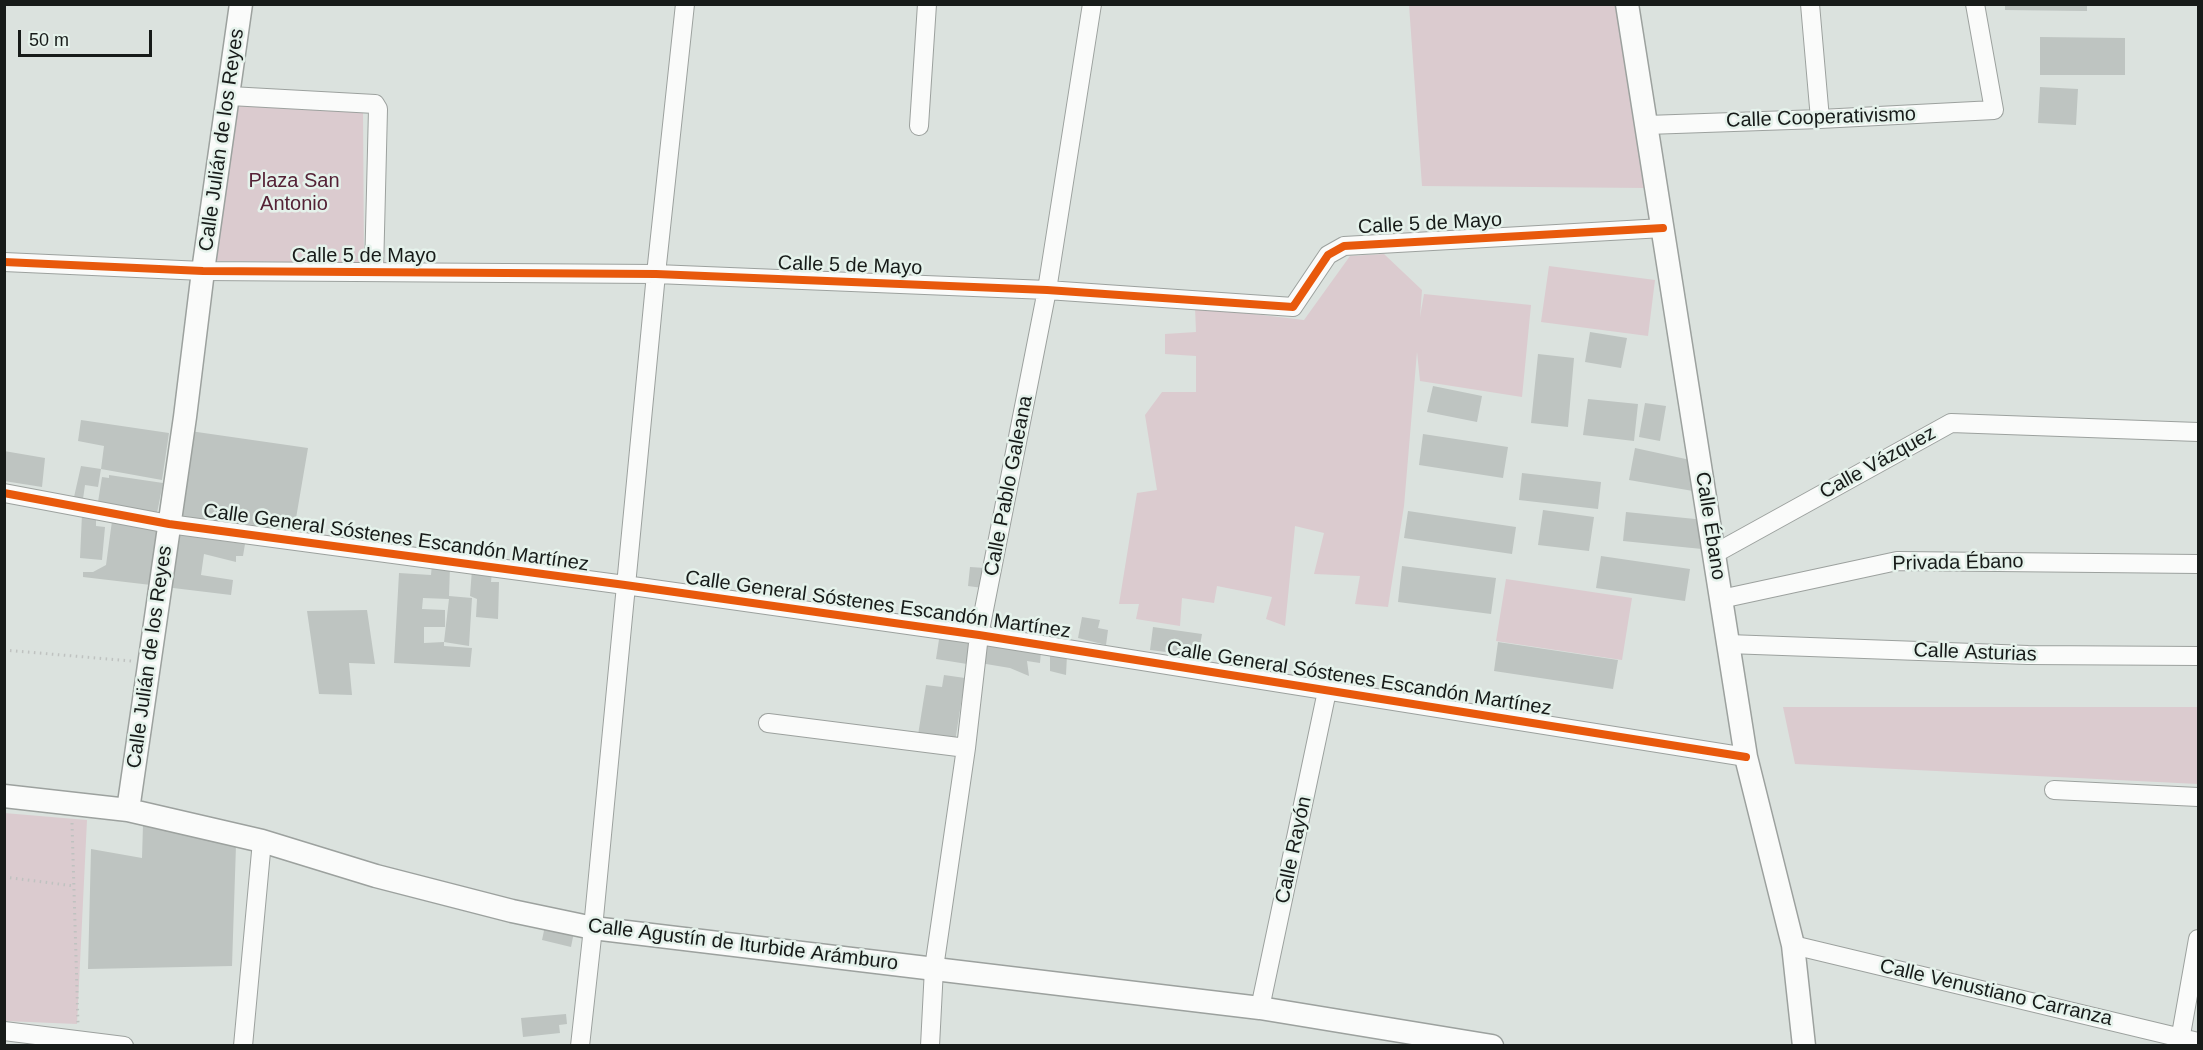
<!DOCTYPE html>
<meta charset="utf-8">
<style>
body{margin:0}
#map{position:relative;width:2203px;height:1050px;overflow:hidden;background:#dbe2de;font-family:Helvetica,sans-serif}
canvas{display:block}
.frame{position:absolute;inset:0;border:6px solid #171b19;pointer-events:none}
.scale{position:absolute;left:18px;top:30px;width:134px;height:27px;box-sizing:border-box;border:3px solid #171b19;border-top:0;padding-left:8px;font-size:18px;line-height:21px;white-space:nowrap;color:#171b19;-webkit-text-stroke:4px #e5f2eb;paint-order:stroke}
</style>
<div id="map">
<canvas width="2203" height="1050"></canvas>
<div class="frame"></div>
<div class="scale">50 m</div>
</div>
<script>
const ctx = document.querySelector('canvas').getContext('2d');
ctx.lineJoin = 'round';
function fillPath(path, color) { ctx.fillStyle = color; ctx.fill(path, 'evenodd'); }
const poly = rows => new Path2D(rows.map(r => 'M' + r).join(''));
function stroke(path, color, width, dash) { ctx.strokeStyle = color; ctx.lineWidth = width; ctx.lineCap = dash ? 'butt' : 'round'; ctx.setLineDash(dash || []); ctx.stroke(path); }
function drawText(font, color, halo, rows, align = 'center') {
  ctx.font = font + ' Helvetica,sans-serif'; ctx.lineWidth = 5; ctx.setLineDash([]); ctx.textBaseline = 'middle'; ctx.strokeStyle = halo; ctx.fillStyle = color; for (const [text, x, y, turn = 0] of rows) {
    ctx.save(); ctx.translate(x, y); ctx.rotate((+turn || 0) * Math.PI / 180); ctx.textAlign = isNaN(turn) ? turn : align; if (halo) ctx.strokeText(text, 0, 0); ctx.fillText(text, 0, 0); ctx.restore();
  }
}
fillPath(poly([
 [1409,5,1618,5,1645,188,1422,186],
 [236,103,363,110,364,263,213,261],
 [1384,254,1422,290,1420,317,1424,294,1531,305,1522,397,1420,381,1417,352,1404,506,1388,607,1355,604,1360,576,1314,574,1324,533,1295,526,1285,626,1266,619,1272,597,1217,586,1214,603,1182,598,1180,626,1136,619,1139,604,1119,604,1137,493,1157,490,1145,415,1162,392,1196,392,1196,356,1165,354,1165,334,1196,332,1195,307,1304,320,1350,256],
 [1549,266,1655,280,1648,336,1541,322],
 [1506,579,1632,598,1622,660,1496,641],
 [1783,707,2198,707,2198,784,1795,764],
 [4,813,87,820,77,1024,5,1021]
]), '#dbcbcf');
fillPath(poly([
 [2005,4,2087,4,2087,11,2005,10],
 [2040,37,2125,38,2125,75,2040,75],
 [2040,87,2078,89,2076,125,2038,123],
 [1590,332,1627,338,1621,368,1585,362],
 [1538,354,1574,358,1568,427,1531,423],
 [1433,386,1482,396,1477,422,1427,412],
 [1588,399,1638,404,1634,441,1583,435],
 [1645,403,1666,406,1660,441,1639,437],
 [81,420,169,433,162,480,101,469,98,487,85,485,83,499,74,497,81,466,101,469,104,446,78,441],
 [190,431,308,448,294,530,178,516],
 [1423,434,1508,447,1503,478,1419,465],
 [1635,448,1695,461,1693,491,1629,480],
 [4,451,45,458,42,487,4,481],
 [1522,473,1601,482,1598,509,1519,500],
 [109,475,163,483,157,513,98,502,102,477,109,478],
 [1543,510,1594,517,1589,551,1538,545],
 [1408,511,1516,527,1512,554,1404,538],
 [1626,512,1705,520,1702,549,1623,541],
 [82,514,96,516,96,526,105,527,102,560,80,558],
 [112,521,159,528,151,585,83,577,83,572,93,572,106,565],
 [174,534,245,544,243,556,236,556,236,562,204,554,201,575,233,580,231,595,165,587],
 [1601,556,1690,569,1685,601,1596,588],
 [432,564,450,567,449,596,472,598,469,646,444,642,449,599,423,598,422,609,445,610,445,627,424,627,424,643,444,642,444,646,472,648,470,667,394,663,399,573,431,575],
 [1402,566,1496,578,1491,614,1398,602],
 [970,567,985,568,983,588,968,586],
 [472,569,492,571,491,582,499,582,498,619,476,617,477,599,470,596],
 [367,610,375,664,349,663,352,695,319,694,307,611],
 [1082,617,1100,620,1098,628,1108,630,1106,645,1078,638],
 [1153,627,1202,634,1198,656,1150,650],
 [940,633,964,636,970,645,967,664,936,659],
 [1498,642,1618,660,1613,689,1494,671],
 [983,644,1041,651,1040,663,1027,661,1029,676,1010,668,980,663],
 [1050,653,1067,655,1066,675,1050,671],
 [944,675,965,678,955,742,918,735,926,685,942,687],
 [143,825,236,845,232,966,88,969,91,849,142,858],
 [545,926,574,932,571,947,542,940],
 [566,1014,567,1024,559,1025,560,1033,523,1037,521,1018]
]), '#bec4c1');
const minor = poly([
 [1810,4,1820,119],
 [230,96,375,104,378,109,374,272],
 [1647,125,1820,119,1994,110,1975,4],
 [919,126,927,4],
 [4,262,203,271,656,274,1047,290,1293,307,1328,255,1344,246,1663,228],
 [4,493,169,524,625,585,979,635,1746,757],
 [1714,554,1951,423,2198,432],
 [1721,599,1897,561,2198,564],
 [1728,644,2028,655,2198,656],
 [768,723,966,748],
 [2054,790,2198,797],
 [1793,945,2198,1042],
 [1260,1008,1327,691],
 [4,1031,124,1046],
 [243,1046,262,841],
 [580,1046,593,928,656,274,685,4],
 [930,1046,934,968,966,748,979,635,1047,290,1092,4],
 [2179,1046,2198,939]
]);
const tertiary = poly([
 [1627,4,1746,757,1793,945,1804,1046],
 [4,796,128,810,262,841,376,876,512,911,593,928,1260,1008,1492,1046],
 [128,810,185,417,203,271,241,4]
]);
stroke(minor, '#9ca19e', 20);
stroke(tertiary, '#9ca19e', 25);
stroke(poly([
 [4,650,131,661],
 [72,823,78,1024],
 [4,877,74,886]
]), '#bfc2c0', 3, [1.5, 4.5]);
stroke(minor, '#fafbfa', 18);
stroke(tertiary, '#fafbfa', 22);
stroke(poly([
 [4,262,203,271,656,274,1047,290,1293,307,1328,255,1344,246,1663,228],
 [4,493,169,524,625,585,979,635,1746,757]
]), '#e8590c', 8);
drawText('20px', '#171b19', '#e5f2eb', [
 ["Calle Cooperativismo",1821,118,-2],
 ["Calle Julián de los Reyes",222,140,-82],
 ["Calle 5 de Mayo",1430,224,-3],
 ["Calle 5 de Mayo",364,256],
 ["Calle 5 de Mayo",850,266,2],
 ["Calle Vázquez",1878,463,-29],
 ["Calle Pablo Galeana",1009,486,-79],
 ["Calle Ébano",1710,526,81],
 ["Calle General Sóstenes Escandón Martínez",396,538,8],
 ["Privada Ébano",1958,563,-1],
 ["Calle General Sóstenes Escandón Martínez",878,605,8],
 ["Calle Asturias",1975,653,2],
 ["Calle Julián de los Reyes",150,657,-82],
 ["Calle General Sóstenes Escandón Martínez",1359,679,9],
 ["Calle Rayón",1294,850,-78],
 ["Calle Agustín de Iturbide Arámburo",743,945,7],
 ["Calle Venustiano Carranza",1996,993,13]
]);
drawText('20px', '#552236', '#e5f2eb', [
 ["Plaza San",294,181],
 ["Antonio",294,204]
]);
</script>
